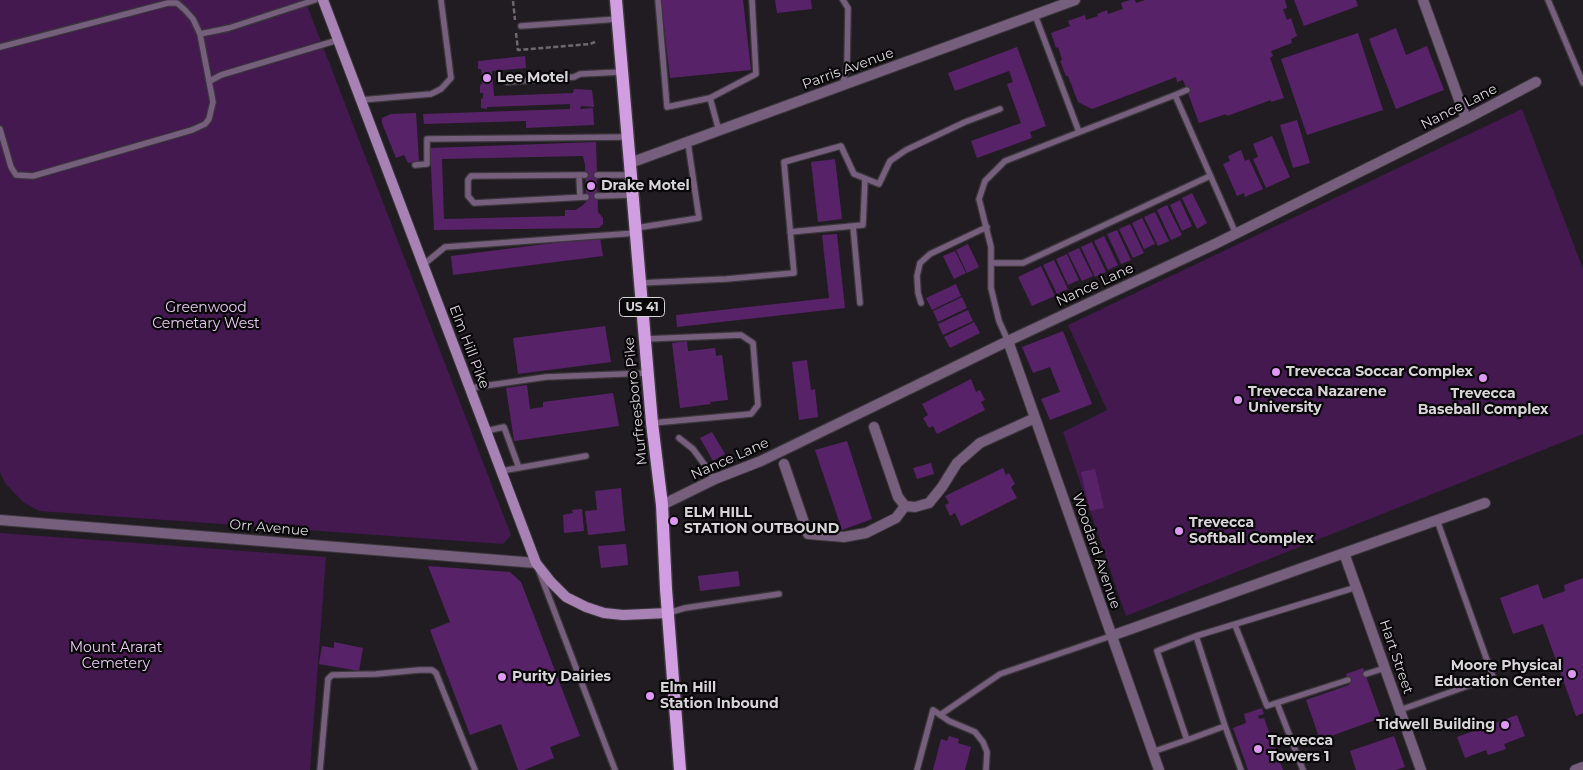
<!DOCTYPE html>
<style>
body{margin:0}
canvas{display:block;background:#201c21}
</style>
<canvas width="1583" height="770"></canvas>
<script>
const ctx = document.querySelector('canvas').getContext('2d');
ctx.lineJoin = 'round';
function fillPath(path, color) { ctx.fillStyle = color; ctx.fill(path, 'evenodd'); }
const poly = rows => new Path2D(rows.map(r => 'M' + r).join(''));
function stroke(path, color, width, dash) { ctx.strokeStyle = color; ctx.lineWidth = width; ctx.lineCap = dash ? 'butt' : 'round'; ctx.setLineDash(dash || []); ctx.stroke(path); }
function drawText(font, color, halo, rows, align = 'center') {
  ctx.font = font + ' Montserrat,sans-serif'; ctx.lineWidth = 4.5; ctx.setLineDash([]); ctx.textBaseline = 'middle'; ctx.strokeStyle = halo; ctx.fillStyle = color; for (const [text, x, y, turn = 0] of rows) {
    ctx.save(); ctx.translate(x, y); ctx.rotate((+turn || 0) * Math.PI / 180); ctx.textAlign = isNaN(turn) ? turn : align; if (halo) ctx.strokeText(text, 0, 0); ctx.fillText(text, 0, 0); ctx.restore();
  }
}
fillPath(poly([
 [0,0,305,0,511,535,503,544,39,511,23,502,5,483,0,472],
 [1522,109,1583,269,1583,434,1126,616,1063,432,1107,410,1068,325],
 [0,533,326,557,310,770,0,770]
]), '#431950');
fillPath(poly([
 [661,0,743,0,751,70,670,78],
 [775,0,811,0,812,9,777,13],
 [1130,0,1135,0,1136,3,1145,0,1285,0,1287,8,1283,9,1287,20,1291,18,1297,36,1291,39,1292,43,1271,51,1273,56,1270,58,1284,98,1271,102,1271,100,1227,116,1226,114,1199,123,1183,80,1177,82,1176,77,1092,109,1078,102,1068,76,1066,76,1060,61,1062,60,1060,53,1058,47,1056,48,1051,33,1070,26,1068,21,1085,15,1086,20,1098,16,1097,14,1107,10,1108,14,1123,9,1121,3],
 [1294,0,1356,0,1358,6,1304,26],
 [1396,28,1406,55,1427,46,1444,90,1396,109,1369,39],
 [1358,33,1383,110,1307,135,1281,59],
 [1017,47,1046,126,1030,132,1032,138,977,158,971,141,1021,123,1007,84,1013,82,1009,71,955,91,948,73],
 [525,56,526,68,492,71,494,96,573,93,574,89,592,90,594,107,581,106,580,109,593,108,594,125,526,128,526,121,424,124,423,114,570,109,570,104,487,107,487,109,481,108,481,99,483,98,483,93,480,93,480,85,482,84,481,69,478,69,478,61],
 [416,113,419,162,408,163,404,155,396,158,382,123,382,118,391,114],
 [1297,120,1310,163,1293,168,1280,125],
 [1272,136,1290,177,1266,188,1253,159,1258,157,1253,144],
 [596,142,598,212,603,218,603,224,599,228,434,230,430,148],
 [583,156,585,165,586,202,582,206,575,210,565,210,565,216,444,219,442,159],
 [1241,150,1245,161,1249,159,1263,189,1245,197,1244,193,1237,196,1223,164,1230,161,1228,156],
 [835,159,842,219,818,222,811,162],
 [1192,193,1207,223,1197,229,1182,198],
 [1180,200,1192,226,1182,231,1170,205],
 [1167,205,1182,235,1171,240,1157,210],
 [1155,212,1169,241,1158,246,1144,217],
 [1142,218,1155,244,1144,249,1132,223],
 [1130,224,1144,253,1133,258,1119,229],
 [1117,230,1131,260,1121,264,1107,234],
 [837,234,845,308,677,327,676,315,829,298,822,235],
 [1104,236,1118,265,1108,270,1094,241],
 [600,237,603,256,453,275,451,256],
 [1092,242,1106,272,1095,277,1081,247],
 [968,244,979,267,967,273,956,250],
 [1079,248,1093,276,1082,281,1068,253],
 [955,251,966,273,954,279,943,256],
 [1067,254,1079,280,1068,285,1056,259],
 [1054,260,1068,289,1057,294,1043,265],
 [1041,266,1055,296,1032,306,1018,277],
 [956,284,961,296,932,310,926,298],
 [962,297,967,308,938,322,933,311],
 [968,310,973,321,943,335,938,324],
 [974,322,980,333,950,348,944,337],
 [605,326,611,362,518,374,513,338],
 [1063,331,1092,404,1050,420,1041,399,1060,392,1050,367,1033,373,1022,347],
 [687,341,688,351,715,348,716,356,722,355,728,400,710,402,711,404,680,408,672,343],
 [807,360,811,390,815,389,818,417,799,420,792,362],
 [971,379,976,392,980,390,985,400,981,402,985,410,937,434,933,426,929,428,923,418,928,415,922,404],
 [527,385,530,409,543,407,543,402,613,393,619,426,514,441,506,388],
 [712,432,725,454,713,461,700,438],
 [847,441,872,519,842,530,815,450],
 [931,463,934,474,917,479,913,468],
 [1003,468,1006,475,1009,473,1015,484,1011,487,1017,498,961,526,955,513,950,516,945,505,949,503,945,496],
 [1095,469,1104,508,1090,511,1081,472],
 [621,488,625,531,588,535,585,511,597,510,595,491],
 [582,509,584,531,564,533,563,515,573,513,572,510],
 [626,544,628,565,601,568,598,546],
 [428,566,510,572,521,582,580,736,550,747,554,758,524,770,518,770,501,724,470,735,430,630,450,622],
 [738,571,740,586,700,591,698,576],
 [1583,578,1583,713,1576,716,1543,624,1513,634,1500,598,1538,584,1543,599,1565,591,1564,585],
 [334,642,363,648,359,671,319,664,322,646,334,648],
 [1363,668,1381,718,1320,740,1306,700,1349,685,1346,674],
 [1262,708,1264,714,1258,716,1259,719,1264,718,1283,770,1248,770,1233,728,1246,723,1244,714],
 [1517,715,1525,736,1504,744,1506,749,1488,755,1486,750,1465,758,1457,737],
 [949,736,959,739,958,743,971,747,965,770,933,770,941,739,947,741],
 [1394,736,1405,767,1396,770,1356,770,1350,751]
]), '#582268');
const lane = poly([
 [658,0,667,107,710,98,756,74,752,0],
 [1548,0,1583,83],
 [1035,15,1079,132],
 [521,26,618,19],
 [200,34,229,28,315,0],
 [0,47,168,3,177,3,185,10,193,19,200,34,213,102,209,119,205,124,192,130,33,176,16,175,11,167,0,129],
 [210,81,221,75,338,40],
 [507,82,574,77,580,74,622,72],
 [842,86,847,67,848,8,843,0],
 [1175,95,1187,90],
 [710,98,719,131],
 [361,100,431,94,441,89,451,78,441,0],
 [415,165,427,164,427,139,628,137],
 [579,175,580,197],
 [585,175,471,176,468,180,468,196,474,203,586,197],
 [597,175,631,175],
 [597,196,633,195],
 [853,226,860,303],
 [636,228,699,218,688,143],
 [790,232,863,225,865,179],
 [991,263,1023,263,1210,176],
 [423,265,445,247,636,233],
 [640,283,726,279,794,273,784,162,841,146,854,174,879,184,890,161,906,150,965,122,1000,109],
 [921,303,918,293,917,276,920,263,930,254,987,227],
 [645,339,741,335,753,343,758,405,751,414,652,423],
 [1008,341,999,321,991,288,991,247,979,199,985,181,1005,161,1175,95,1236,234],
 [470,388,546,377,648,373],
 [486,431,504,427,519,468],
 [679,438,693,449,715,479],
 [501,471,586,456],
 [539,571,615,770],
 [668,613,685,608,779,594],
 [1235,625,1267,706,1348,680],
 [1196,636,1225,726,1187,740,1157,651,1196,636,1357,587],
 [1366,674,1385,668],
 [1277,703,1303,770],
 [1400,710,1493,677,1437,520],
 [940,715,1000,674,1111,636],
 [1225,726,1241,770],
 [1152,752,1187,740],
 [320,770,328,679,332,675,376,674,419,670,432,670,436,673,475,770],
 [917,770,933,710,949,721,975,732,983,742,987,752,986,770]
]);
const street = poly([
 [1423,0,1466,119],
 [630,163,1075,0],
 [1008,341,1159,770],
 [874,427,898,497,905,506,915,507,929,503,942,487,957,463,980,443,1035,418],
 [784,464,808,534,844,537,866,533,896,518,905,506],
 [662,505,715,479,761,461,1008,341,1215,244,1466,119,1536,82],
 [0,520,536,563],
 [1344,553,1421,770],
 [1111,636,1485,503],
 [1575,770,1583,767]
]);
const secondary = poly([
 [323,0,536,563,551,582,566,597,586,607,604,613,623,615,668,613]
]);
const primary = poly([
 [616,0,652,423,662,505,666,589,680,770]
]);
stroke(lane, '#3a363b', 8);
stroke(street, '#3a363b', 12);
stroke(secondary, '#3a363b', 12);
stroke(primary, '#3a363b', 15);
stroke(poly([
 [513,1,515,20],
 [516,33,518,50,590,44,595,42]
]), '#6c686d', 2.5, [5, 2.5]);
stroke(lane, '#765e7d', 5.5);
stroke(street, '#765e7d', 10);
stroke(secondary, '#a882b5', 10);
stroke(primary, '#d09ee1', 12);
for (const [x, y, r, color] of [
 [487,78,5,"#dd99f3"],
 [591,186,5,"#dd99f3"],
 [1276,372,5,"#dd99f3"],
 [1483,378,5,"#dd99f3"],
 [1238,400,5,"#dd99f3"],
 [674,521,5,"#dd99f3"],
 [1179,531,5,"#dd99f3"],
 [1572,674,5,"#dd99f3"],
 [502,677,5,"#dd99f3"],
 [650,696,5,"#dd99f3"],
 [1505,725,5,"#dd99f3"],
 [1258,749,5,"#dd99f3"]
]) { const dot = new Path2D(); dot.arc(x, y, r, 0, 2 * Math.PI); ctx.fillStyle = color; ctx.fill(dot); stroke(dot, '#090709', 2); }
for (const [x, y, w] of [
 [642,307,45]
]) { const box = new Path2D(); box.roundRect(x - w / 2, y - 9.5, w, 19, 4); ctx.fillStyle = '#090709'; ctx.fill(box); stroke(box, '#d8d5d9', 1); }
drawText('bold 12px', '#d8d5d9', null, [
 ["US 41",642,307]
]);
drawText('14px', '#d8d5d9', '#090709', [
 ["Parris Avenue",848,69,-20],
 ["Nance Lane",1459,107,-27],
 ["Nance Lane",1095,285,-25],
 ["Elm Hill Pike",469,347,69],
 ["Murfreesboro Pike",636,401,-96],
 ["Nance Lane",730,459,-24],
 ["Orr Avenue",269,528,5],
 ["Woodard Avenue",1096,551,71],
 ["Hart Street",1396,657,71]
]);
drawText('bold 14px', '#d8d5d9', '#090709', [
 ["Lee Motel",497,78],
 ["Drake Motel",601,186],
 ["Trevecca Soccar Complex",1286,372],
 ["Trevecca Nazarene",1248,392],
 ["University",1248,408],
 ["Trevecca",1483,394,"center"],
 ["Baseball Complex",1483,410,"center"],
 ["ELM HILL",684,513],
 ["STATION OUTBOUND",684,529],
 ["Trevecca",1189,523],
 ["Softball Complex",1189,539],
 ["Moore Physical",1562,666,"right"],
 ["Education Center",1562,682,"right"],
 ["Purity Dairies",512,677],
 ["Elm Hill",660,688],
 ["Station Inbound",660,704],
 ["Tidwell Building",1495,725,"right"],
 ["Trevecca",1268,741],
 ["Towers 1",1268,757]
], 'left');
drawText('14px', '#e8caf2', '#090709', [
 ["Greenwood",206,308],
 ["Cemetary West",206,324],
 ["Mount Ararat",116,648],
 ["Cemetery",116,664]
]);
</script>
